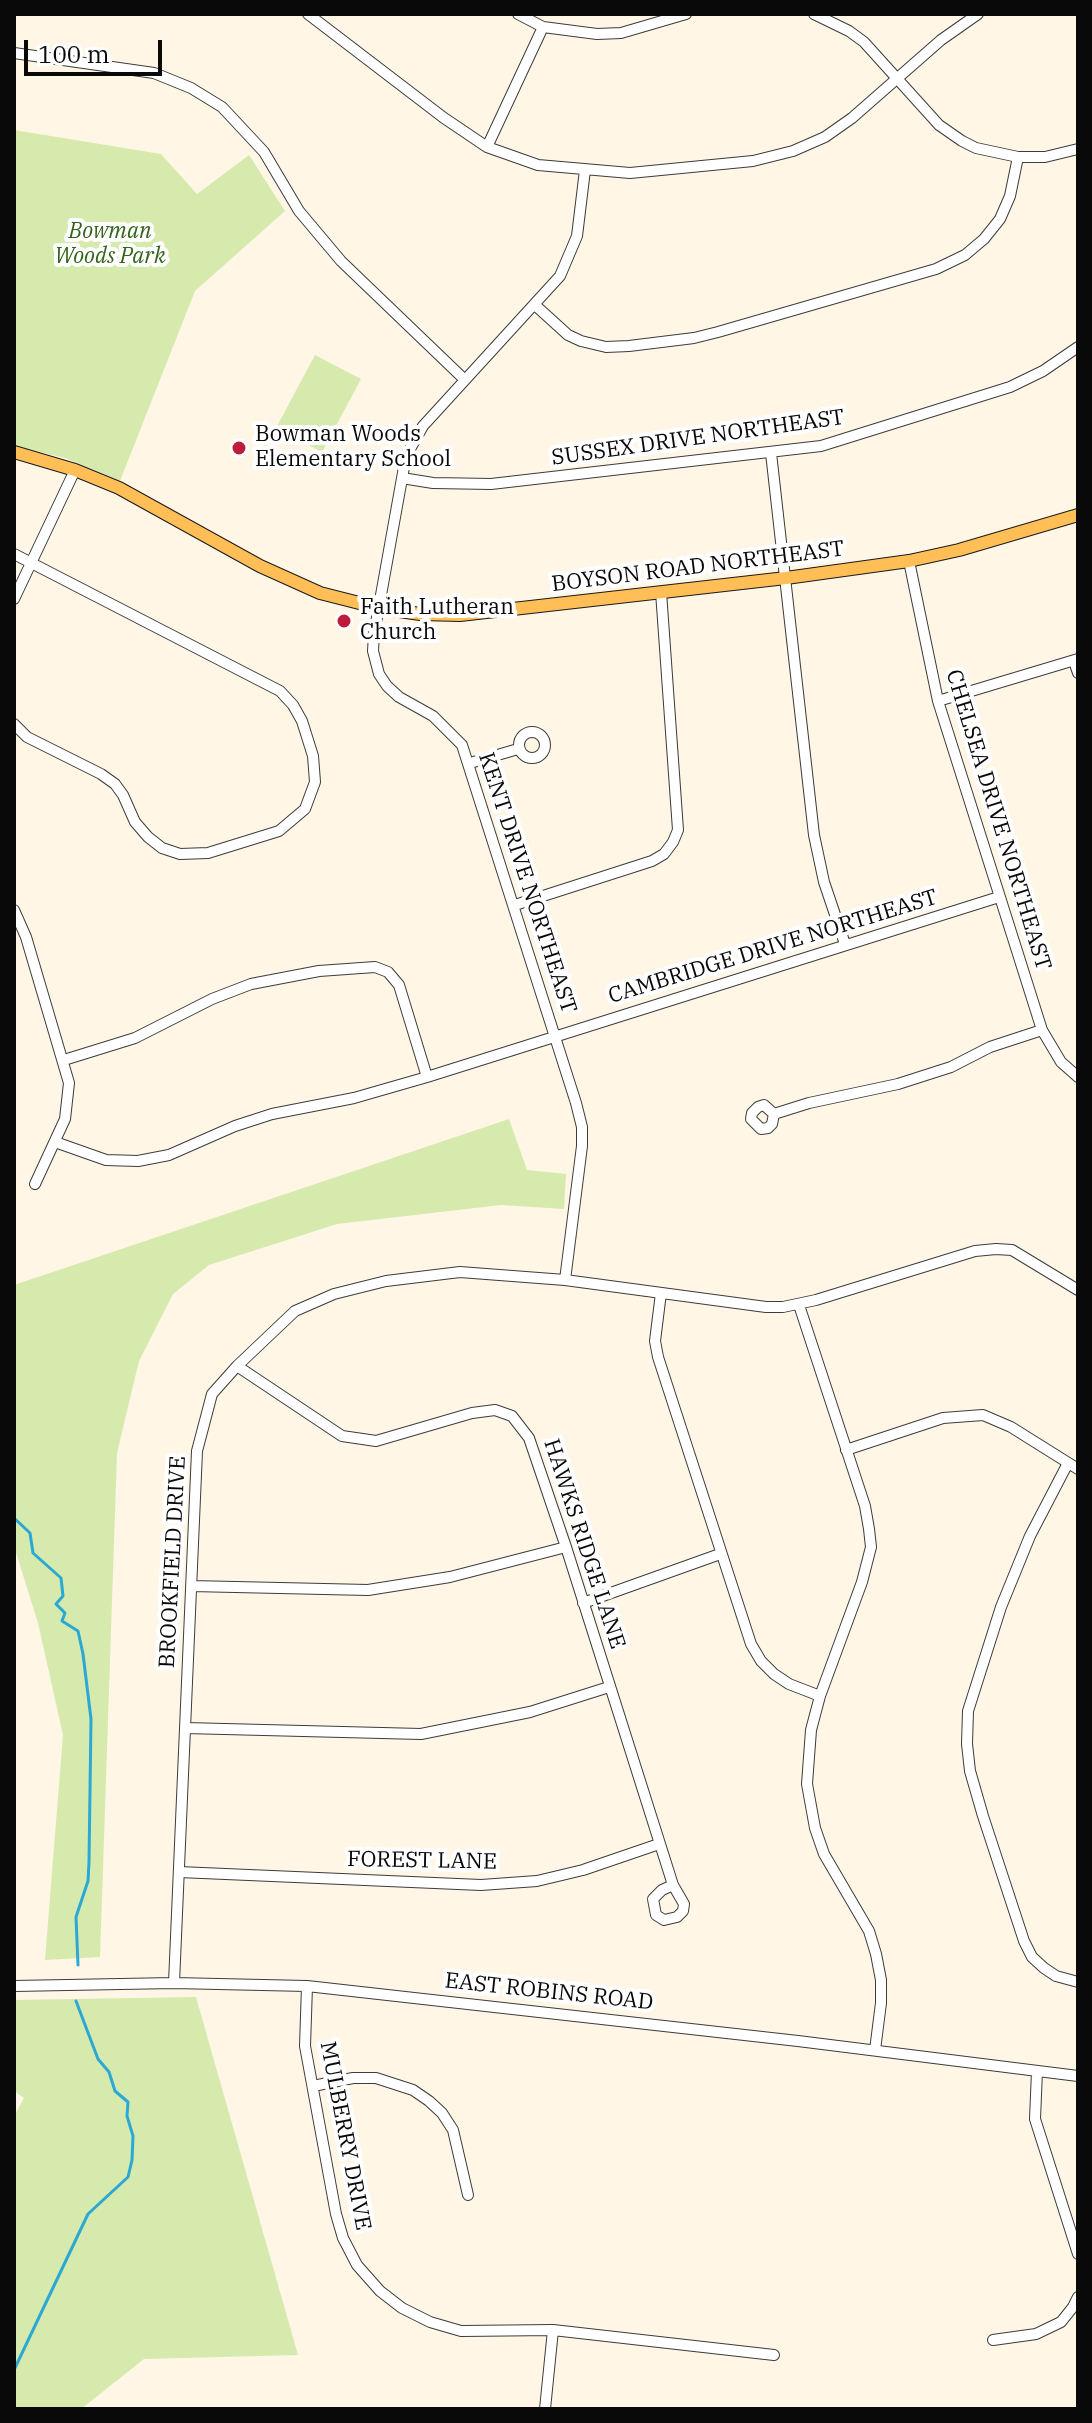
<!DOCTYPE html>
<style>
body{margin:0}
#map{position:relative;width:1092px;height:2423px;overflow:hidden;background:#fff6e6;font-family:"IBM Plex Serif",serif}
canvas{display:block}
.frame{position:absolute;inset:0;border:16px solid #090909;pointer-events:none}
.scale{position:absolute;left:24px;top:40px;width:138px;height:36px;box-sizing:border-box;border:4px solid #090909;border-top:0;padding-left:10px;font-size:24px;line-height:28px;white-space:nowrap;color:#090909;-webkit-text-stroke:6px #fff;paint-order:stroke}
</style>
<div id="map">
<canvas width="1092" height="2423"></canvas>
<div class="frame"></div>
<div class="scale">100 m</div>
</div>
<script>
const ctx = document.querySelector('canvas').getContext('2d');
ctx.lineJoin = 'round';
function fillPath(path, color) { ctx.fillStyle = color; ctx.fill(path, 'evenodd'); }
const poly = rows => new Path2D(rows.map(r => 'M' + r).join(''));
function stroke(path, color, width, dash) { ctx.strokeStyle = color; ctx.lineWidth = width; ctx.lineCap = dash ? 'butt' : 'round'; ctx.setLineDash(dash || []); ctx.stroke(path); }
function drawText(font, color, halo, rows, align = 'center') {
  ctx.font = font + ' "IBM Plex Serif",serif'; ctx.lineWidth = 8; ctx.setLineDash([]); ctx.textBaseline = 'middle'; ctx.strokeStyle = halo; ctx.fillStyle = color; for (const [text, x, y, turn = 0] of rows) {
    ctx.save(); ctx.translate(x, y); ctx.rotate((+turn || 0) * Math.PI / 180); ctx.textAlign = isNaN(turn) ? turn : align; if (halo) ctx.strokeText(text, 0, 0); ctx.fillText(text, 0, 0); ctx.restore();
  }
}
fillPath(poly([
 [14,130,161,154,197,194,249,155,285,211,195,291,120,481,65,458,14,446],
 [315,355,361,379,322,452,276,428],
 [509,1119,527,1170,566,1174,564,1209,501,1205,337,1224,209,1265,173,1294,139,1361,117,1453,100,1957,45,1960,63,1735,38,1623,14,1546,14,1285],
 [196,1997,298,2355,144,2359,81,2409,14,2409,14,2116,24,2098,14,2091,14,2000]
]), '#d6eaae');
stroke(poly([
 [14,1518,30,1533,33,1553,61,1578,63,1596,56,1604,65,1613,62,1621,78,1631,83,1654,91,1719,89,1862,88,1881,76,1917,78,1965],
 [14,2370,88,2214,128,2177,132,2160,133,2136,127,2116,128,2102,115,2091,109,2072,98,2059,76,2001]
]), '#2ba9d4', 3);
const minor = poly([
 [308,14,444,118,487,147,538,165,630,173,753,161,793,151,825,137,852,118,941,40,978,14],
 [518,14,543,27,597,34,621,33,686,14],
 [814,14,849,31,864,42,939,125,962,141,976,148,1018,157,1045,157,1078,149],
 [14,53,154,73,191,88,222,107,264,152,299,211,341,261,465,380],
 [487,147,543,27],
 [535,305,568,335,581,341,606,347,629,346,694,338,718,332,936,269,965,255,984,239,1000,219,1010,196,1018,157],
 [771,453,814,835,824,882,845,944],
 [402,478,433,483,491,484,821,446,1010,387,1043,371,1078,347],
 [14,554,280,691,293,705,302,721,313,756,315,782,305,809,279,831,208,853,180,854,162,848,148,837,135,822,123,795,115,784,101,774,27,737,14,724],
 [909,561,938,701,1042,1030,1061,1062,1078,1077],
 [14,599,75,470],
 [1074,661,1078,673],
 [938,701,1078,659],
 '519 745a13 13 0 1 1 26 0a13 13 0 1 1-26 0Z',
 [470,763,518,749],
 [515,905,652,861,664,854,673,842,678,830,661,592],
 [14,910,26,937,69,1083,65,1119,35,1184],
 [64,1060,135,1038,212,999,251,984,319,971,375,967,388,972,399,985,427,1077],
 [774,1114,772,1124,768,1128,761,1129,751,1119,752,1113,758,1107,764,1105,774,1114,809,1103,898,1084,951,1067,990,1047,1042,1030],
 [55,1142,106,1160,138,1161,169,1155,235,1126,272,1114,354,1098,427,1077,999,897],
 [565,1280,582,1146,582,1127,576,1103,462,745,433,716,399,697,387,686,379,674,373,651,374,634,406,456,423,426,560,276,577,236,585,170],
 [661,1293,655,1341,658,1357,751,1644,761,1661,774,1674,789,1684,820,1696],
 [799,1305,865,1506,869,1529,871,1547,862,1582,820,1696,811,1730,807,1784,815,1828,824,1854,869,1931,876,1954,881,1980,881,2003,875,2050],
 [237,1366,342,1436,376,1441,472,1413,495,1410,512,1416,529,1438,566,1547,673,1885,662,1890,653,1899,656,1915,664,1920,677,1917,683,1911,684,1904,673,1885],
 [846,1450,943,1418,983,1415,1011,1427,1078,1469],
 [1068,1463,1030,1536,1001,1607,968,1711,967,1744,970,1771,983,1816,1024,1941,1032,1957,1044,1968,1056,1976,1078,1982],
 [191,1586,368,1590,450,1577,566,1547],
 [583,1603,720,1554],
 [185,1728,421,1734,530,1712,609,1687],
 [179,1872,481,1885,537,1881,583,1870,659,1844],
 [174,1983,197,1451,212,1394,237,1366,295,1311,334,1294,386,1281,460,1272,565,1280,766,1307,783,1307,816,1300,975,1251,996,1249,1012,1250,1078,1290],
 [14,1986,174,1983,307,1986,798,2041,1078,2076],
 [307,1986,305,2046,336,2214,343,2238,357,2265,380,2291,402,2308,430,2322,461,2331,553,2330,774,2355],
 [1037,2071,1035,2119,1078,2254],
 [313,2086,353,2078,376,2078,413,2090,429,2101,442,2113,453,2130,468,2195],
 [993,2340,1036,2334,1061,2322,1073,2307,1078,2297],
 [545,2409,553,2330]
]);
const major = poly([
 [14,452,75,470,119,488,260,566,320,593,379,608,420,614,460,615,786,578,909,561,959,550,1078,515]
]);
stroke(minor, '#3c3c3c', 12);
stroke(major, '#1a1a1a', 14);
stroke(minor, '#fff', 10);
stroke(major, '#ffbe56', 12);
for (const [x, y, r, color] of [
 [239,448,8,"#bf1c3b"],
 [344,621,8,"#bf1c3b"]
]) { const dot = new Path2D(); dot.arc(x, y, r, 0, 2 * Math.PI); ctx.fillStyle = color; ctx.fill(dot); stroke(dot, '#fff', 3); }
drawText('italic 22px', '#326318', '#fff', [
 ["Bowman",110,232],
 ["Woods Park",110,257]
]);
drawText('22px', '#090909', '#fff', [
 ["Bowman Woods",255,435],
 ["Elementary School",255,460],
 ["Faith Lutheran",360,608],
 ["Church",360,633]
], 'left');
drawText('22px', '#090909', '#fff', [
 ["SUSSEX DRIVE NORTHEAST",698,438,-8],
 ["BOYSON ROAD NORTHEAST",698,567,-7],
 ["CHELSEA DRIVE NORTHEAST",998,820,73],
 ["KENT DRIVE NORTHEAST",527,883,72],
 ["CAMBRIDGE DRIVE NORTHEAST",773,947,-17],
 ["HAWKS RIDGE LANE",584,1544,72],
 ["BROOKFIELD DRIVE",173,1562,-87],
 ["FOREST LANE",422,1861,1],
 ["EAST ROBINS ROAD",549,1992,6],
 ["MULBERRY DRIVE",345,2136,79]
]);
</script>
